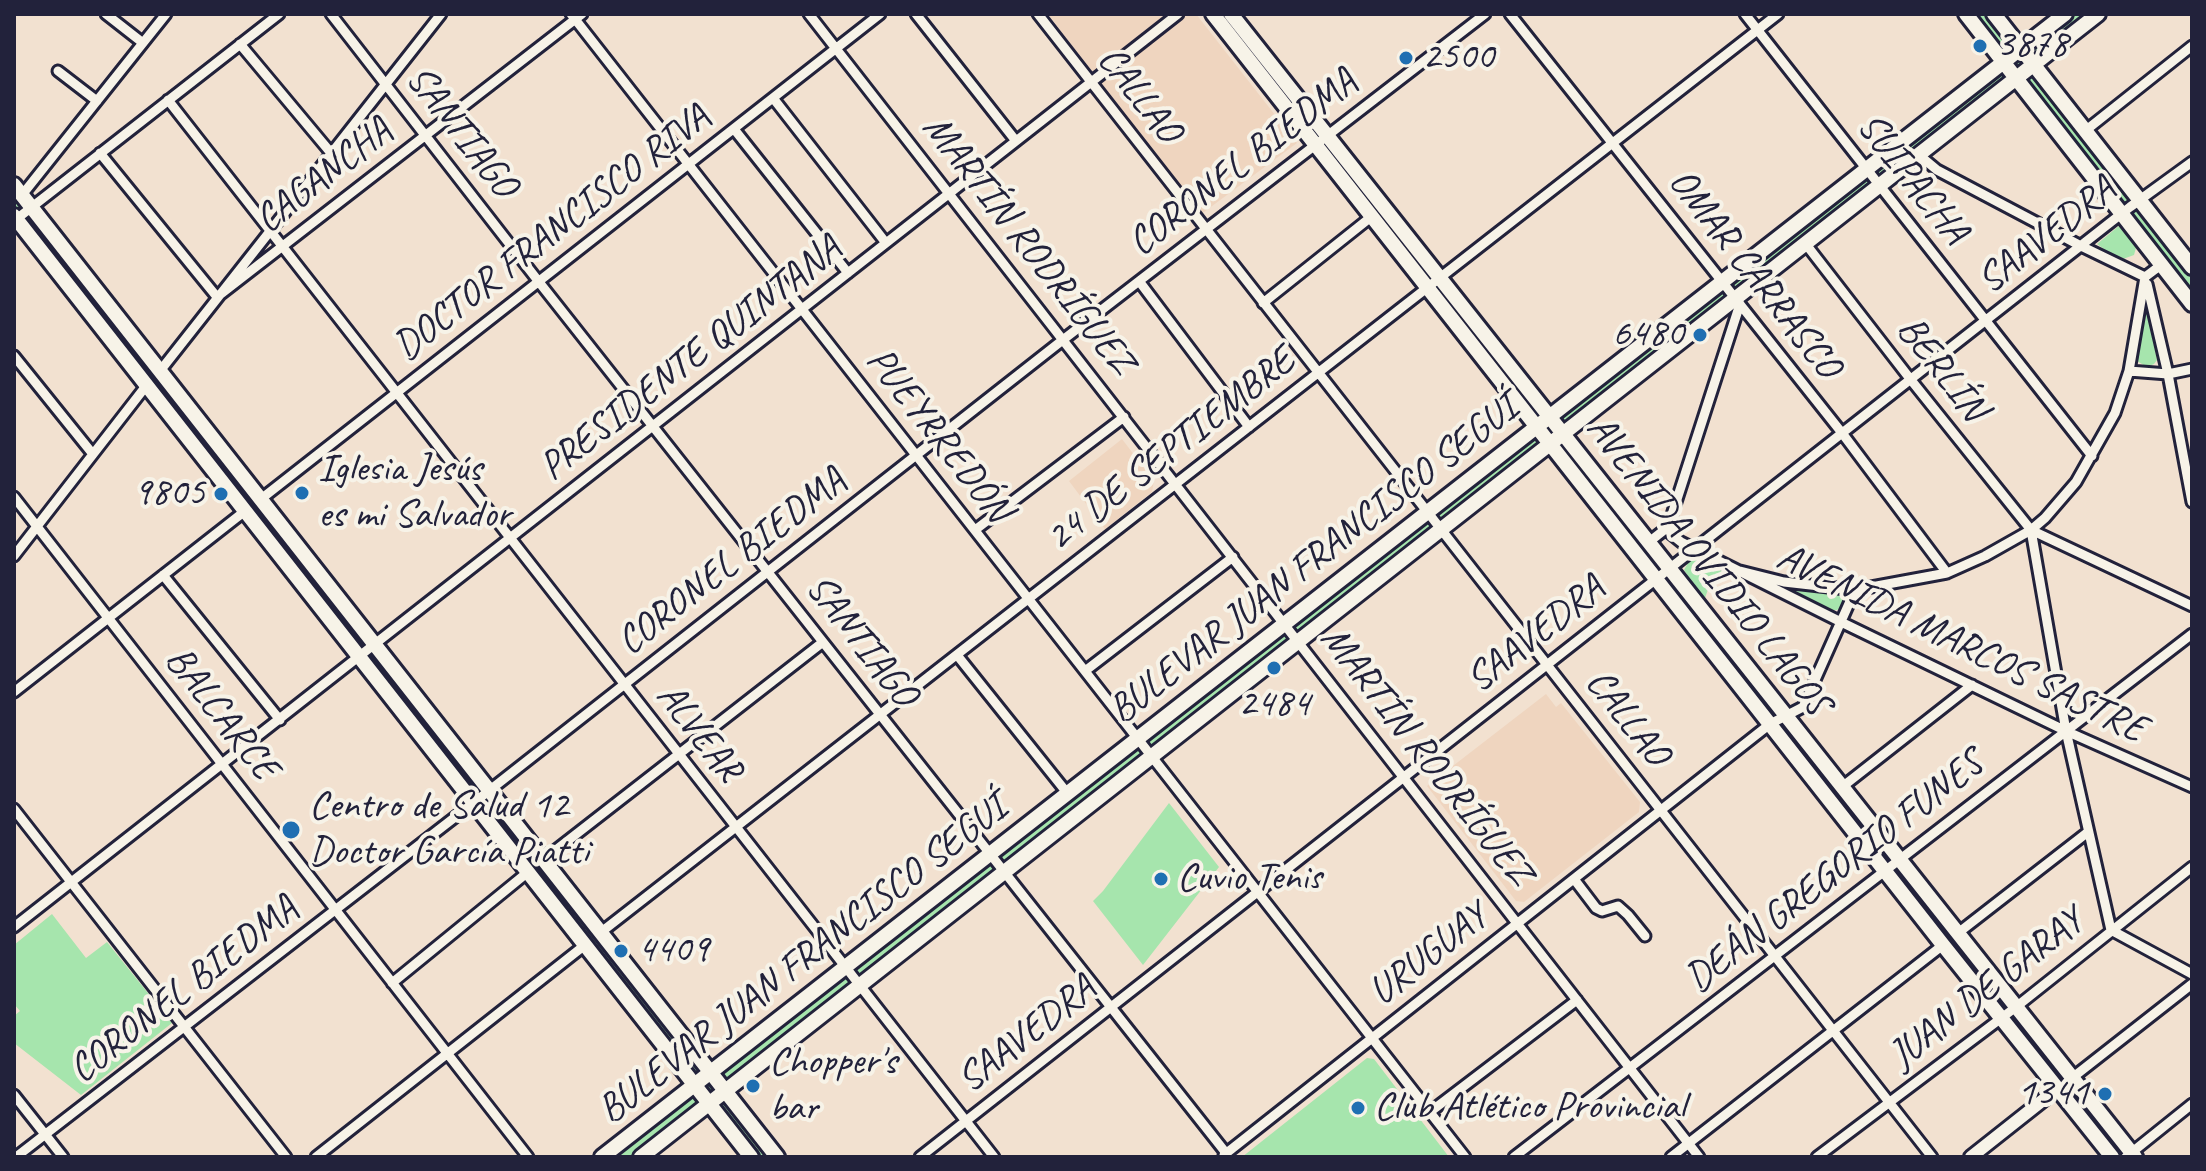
<!DOCTYPE html>
<meta charset="utf-8">
<style>
body{margin:0}
#map{position:relative;width:2206px;height:1171px;overflow:hidden;background:#f2e1d0;font-family:Caveat,sans-serif}
canvas{display:block}
.frame{position:absolute;inset:0;border:16px solid #22223b;pointer-events:none}
</style>
<div id="map">
<canvas width="2206" height="1171"></canvas>
<div class="frame"></div>
</div>
<script>
const ctx = document.querySelector('canvas').getContext('2d');
ctx.lineJoin = 'round';
function fillPath(path, color) { ctx.fillStyle = color; ctx.fill(path, 'evenodd'); }
const poly = rows => new Path2D(rows.map(r => 'M' + r).join(''));
function stroke(path, color, width, dash) { ctx.strokeStyle = color; ctx.lineWidth = width; ctx.lineCap = dash ? 'butt' : 'round'; ctx.setLineDash(dash || []); ctx.stroke(path); }
function drawText(font, color, halo, rows, align = 'center') {
  ctx.font = font + ' Caveat,sans-serif'; ctx.lineWidth = 8; ctx.setLineDash([]); ctx.textBaseline = 'middle'; ctx.strokeStyle = halo; ctx.fillStyle = color; for (const [text, x, y, turn = 0] of rows) {
    ctx.save(); ctx.translate(x, y); ctx.rotate((+turn || 0) * Math.PI / 180); ctx.textAlign = isNaN(turn) ? turn : align; if (halo) ctx.strokeText(text, 0, 0); ctx.fillText(text, 0, 0); ctx.restore();
  }
}
fillPath(poly([
 [1048,14,1196,14,1297,143,1200,215],
 [1122,439,1154,481,1152,492,1105,529,1069,481],
 [1546,694,1556,707,1561,703,1640,802,1639,812,1524,902,1516,901,1427,786]
]), '#efd5bf');
fillPath(poly([
 [1966,14,1994,14,2021,48,2065,14,2098,14,2034,65,2192,267,2192,304,2016,79,725,1090,777,1157,751,1157,709,1104,641,1157,602,1157,694,1086,14,216,14,185,711,1073,2003,62],
 [2120,225,2124,225,2137,244,2134,255,2123,259,2116,258,2097,244],
 [2143,307,2146,307,2157,360,2154,364,2147,367,2137,361,2142,327],
 [1695,559,1708,562,1723,569,1724,572,1722,575,1716,575,1712,578,1705,598,1702,597,1684,570,1689,561],
 [1787,587,1840,593,1843,596,1844,601,1842,607,1837,610,1831,610,1786,589],
 [1169,803,1219,867,1143,965,1093,901,1103,891],
 [52,914,86,958,107,942,172,1023,81,1095,14,1043,14,1016,20,1011,14,1004,14,945],
 [1367,1058,1374,1059,1449,1157,1242,1157]
]), '#a6e5ad');
const minor = poly([
 [106,14,143,43],
 [331,14,539,282,1226,1153],
 [571,14,1465,1157],
 [809,14,1699,1157],
 [916,14,1016,141],
 [1038,14,1932,1157],
 [1510,14,1842,433,1947,573],
 [1745,14,2092,456],
 [240,44,331,153],
 [58,71,97,101],
 [773,98,886,243],
 [168,100,994,1157],
 [734,129,848,273],
 [2085,131,2192,46],
 [100,153,217,297,582,14],
 [1919,155,1937,170,2081,246,2145,277,2161,265],
 [22,195,166,14],
 [14,221,279,14],
 [1805,243,1911,380,2031,530,2192,606],
 [1139,281,1249,427],
 [2147,284,2168,374,2192,502],
 [1263,303,1371,217],
 [14,356,92,453],
 [160,371,441,14],
 [2129,371,2168,374,2192,369],
 [14,497,528,1157],
 [261,499,880,14],
 [1668,527,1671,534,1681,542,1841,622,2066,731,2192,787],
 [975,530,1124,417],
 [2031,530,2066,731,2111,930,2192,974],
 [1649,542,1668,527,1740,304],
 [14,556,146,386],
 [1740,571,1784,582,1855,590,1947,573,1985,556,2031,530,2045,518,2076,482,2115,413,2129,371,2145,277],
 [163,575,280,720],
 [957,655,1068,794],
 [1085,671,1233,557],
 [14,692,245,511],
 [1842,787,1972,685],
 [14,809,286,1157],
 [543,860,823,642],
 [1574,879,1596,908,1602,911,1618,906,1628,915,1645,936],
 [14,927,1178,14],
 [600,933,1778,14],
 [1958,933,2088,832],
 [392,983,528,872],
 [2072,1078,2192,984],
 [14,1095,63,1157],
 [1430,1112,1577,1000],
 [1224,1155,1770,724,1803,707,1855,590],
 [16,1157,481,797,1064,339,1485,14],
 [316,1157,585,945],
 [920,1157,2130,207,2192,162],
 [1514,1157,2192,634],
 [1671,1157,1943,945],
 [1817,1157,2016,1007,2192,867],
 [2126,1157,2192,1104]
]);
const tertiary = poly([
 [1971,1157,2057,1089]
]);
const secondary = poly([
 [1213,14,1943,945,2112,1157],
 [1231,14,2135,1157],
 [1966,14,2192,304],
 [1994,14,2192,267],
 [602,1157,2065,14],
 [641,1157,2098,14]
]);
const primary = poly([
 [14,185,777,1157],
 [14,216,751,1157]
]);
stroke(minor, '#22223b', 15);
stroke(tertiary, '#22223b', 18);
stroke(secondary, '#22223b', 20);
stroke(primary, '#22223b', 20);
stroke(minor, '#f7f3e8', 9);
stroke(tertiary, '#f7f3e8', 12);
stroke(secondary, '#f7f3e8', 14);
stroke(primary, '#f7f3e8', 14);
for (const [x, y, r, color] of [
 [1980,46,8,"#1f6fb2"],
 [1406,58,8,"#1f6fb2"],
 [1700,335,8,"#1f6fb2"],
 [302,493,8,"#1f6fb2"],
 [221,494,8,"#1f6fb2"],
 [1274,668,8,"#1f6fb2"],
 [291,830,10,"#1f6fb2"],
 [1161,879,8,"#1f6fb2"],
 [621,951,8,"#1f6fb2"],
 [753,1086,8,"#1f6fb2"],
 [2105,1094,8,"#1f6fb2"],
 [1358,1108,8,"#1f6fb2"]
]) { const dot = new Path2D(); dot.arc(x, y, r, 0, 2 * Math.PI); ctx.fillStyle = color; ctx.fill(dot); stroke(dot, '#f7f3e8', 3); }
drawText('40px', '#22223b', '#f7f3e8', [
 ["3878",1996,46],
 ["2500",1422,58],
 ["6480",1684,335,"right"],
 ["Iglesia Jesús",318,470],
 ["es mi Salvador",318,516],
 ["9805",205,494,"right"],
 ["2484",1274,705,"center"],
 ["Centro de Salud 12",309,807],
 ["Doctor García Piatti",309,853],
 ["Cuvio Tenis",1177,879],
 ["4409",637,951],
 ["Chopper's",769,1063],
 ["bar",769,1109],
 ["1341",2089,1094,"right"],
 ["Club Atlético Provincial",1374,1108]
], 'left');
drawText('40px', '#22223b', '#f7f3e8', [
 ["CALLAO",1139,95,52],
 ["SANTIAGO",461,132,52],
 ["CORONEL BIEDMA",1243,163,-38],
 ["CAGANCHA",324,176,-38],
 ["SUIPACHA",1912,179,52],
 ["DOCTOR FRANCISCO RIVA",552,233,-38],
 ["SAAVEDRA",2047,236,-38],
 ["MARTÍN RODRÍGUEZ",1028,245,52],
 ["OMAR CARRASCO",1754,274,52],
 ["PRESIDENTE QUINTANA",691,359,-38],
 ["BERLÍN",1941,369,52],
 ["PUEYRREDÓN",938,435,52],
 ["24 DE SEPTIEMBRE",1171,450,-38],
 ["BULEVAR JUAN FRANCISCO SEGUÍ",1314,560,-38],
 ["CORONEL BIEDMA",732,562,-38],
 ["AVENIDA OVIDIO LAGOS",1708,566,52],
 ["SAAVEDRA",1536,635,-38],
 ["SANTIAGO",861,641,52],
 ["AVENIDA MARCOS SASTRE",1961,644,26],
 ["BALCARCE",221,714,52],
 ["CALLAO",1627,718,52],
 ["ALVEAR",699,733,52],
 ["MARTÍN RODRÍGUEZ",1426,756,52],
 ["DEÁN GREGORIO FUNES",1835,872,-38],
 ["URUGUAY",1429,955,-38],
 ["BULEVAR JUAN FRANCISCO SEGUÍ",803,960,-38],
 ["JUAN DE GARAY",1987,989,-38],
 ["CORONEL BIEDMA",184,990,-38],
 ["SAAVEDRA",1027,1035,-38]
]);
</script>
